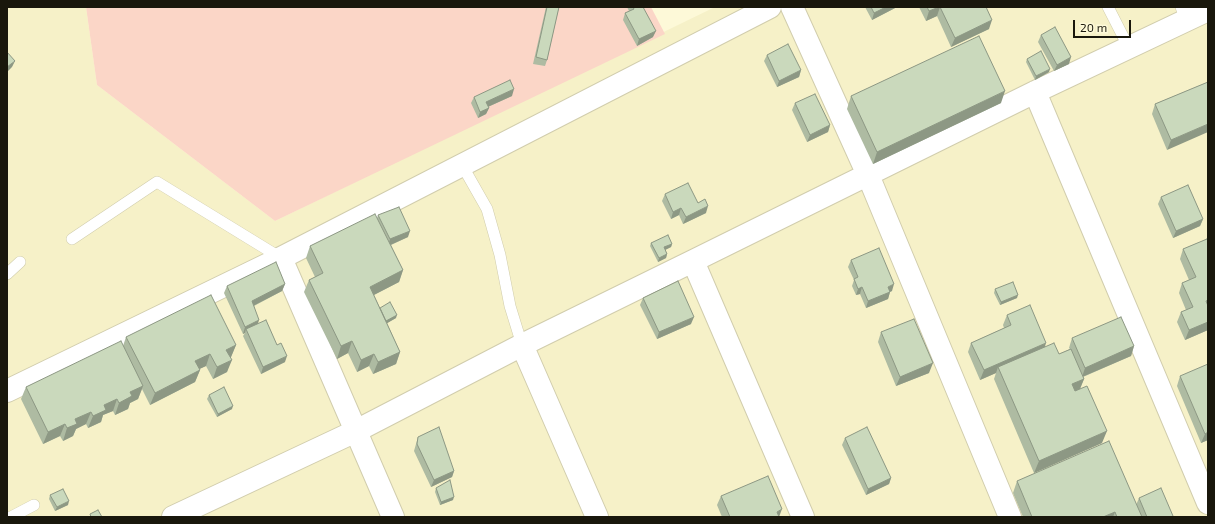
<!DOCTYPE html>
<style>
body{margin:0}
#map{position:relative;width:1215px;height:524px;overflow:hidden;background:#fdf9d8;font-family:"Exo 2",sans-serif}
canvas{display:block}
.frame{position:absolute;inset:0;border:8px solid #19170c;pointer-events:none}
.scale{position:absolute;left:1073px;top:20px;width:58px;height:18px;box-sizing:border-box;border:2px solid #19170c;border-top:0;padding-left:5px;font-size:12px;line-height:14px;white-space:nowrap;color:#19170c;-webkit-text-stroke:3px #fdf9d8;paint-order:stroke}
</style>
<div id="map">
<canvas width="1215" height="524"></canvas>
<div class="frame"></div>
<div class="scale">20 m</div>
</div>
<script>
const ctx = document.querySelector('canvas').getContext('2d');
ctx.lineJoin = 'round';
function fillPath(path, color) { ctx.fillStyle = color; ctx.fill(path, 'evenodd'); }
const poly = rows => new Path2D(rows.map(r => 'M' + r).join(''));
function stroke(path, color, width, dash) { ctx.strokeStyle = color; ctx.lineWidth = width; ctx.lineCap = dash ? 'butt' : 'round'; ctx.setLineDash(dash || []); ctx.stroke(path); }
fillPath(poly([
 [7,7,86,7,97,85,275,221,715,7,1208,7,1208,517,7,517]
]), '#f6f1c8');
fillPath(poly([
 [86,7,651,7,665,34,275,221,97,85]
]), '#fbd6c7');
const lane = poly([
 [1108,7,1129,48],
 [1181,7,1186,21],
 [462,165,487,209,500,255,510,306,522,345],
 [72,239,157,182,281,258],
 [7,274,20,262],
 [11,517,34,505]
]);
const street = poly([
 [792,7,868,175,1010,517],
 [1035,92,1208,503],
 [281,258,393,517],
 [693,261,803,517],
 [522,345,597,517],
 [7,391,281,258,770,7],
 [173,517,356,431,522,345,693,261,1035,92,1208,10]
]);
stroke(lane, '#d1cdad', 12);
stroke(street, '#d1cdad', 24);
stroke(lane, '#fff', 11);
stroke(street, '#fff', 22);
fillPath(poly([
 [546,7,559,7,547,60,545,66,533,64],
 [627,7,643,7,653,37,637,46,623,20,625,13,629,11],
 [865,7,897,7,872,20],
 [919,7,986,7,989,29,951,47,937,16,926,21],
 [1041,35,1069,64,1054,71,1038,42],
 [767,55,801,70,799,77,777,87,764,61],
 [1027,59,1049,72,1035,80,1026,62],
 [1208,82,1167,150,1152,114,1155,104],
 [512,96,488,107,489,108,486,114,478,118,471,103,474,97],
 [851,96,1001,103,873,164,847,109],
 [795,103,830,125,828,132,807,142,792,110],
 [665,194,698,203,706,213,683,224,679,215,671,219,662,201],
 [1161,197,1203,219,1200,226,1173,238,1158,204],
 [378,215,408,237,391,245,403,270,399,282,374,295,380,308,396,318,387,323,400,352,396,364,373,374,369,366,357,372,348,353,337,359,304,292,309,280,315,277,306,258,310,246,377,218],
 [1207,239,1208,330,1185,340,1177,322,1181,312,1186,310,1179,293,1182,283,1189,280,1180,259,1183,249],
 [651,243,672,244,671,247,665,250,667,254,666,258,658,262,650,246],
 [851,260,892,291,890,292,888,299,866,308,860,294,856,295,852,286,854,280,848,267],
 [285,284,282,291,254,306,258,324,285,362,261,374,243,336,245,333,243,334,224,293,227,286],
 [995,289,1017,298,1000,305,994,293],
 [643,298,691,324,657,339,640,305],
 [1007,315,1045,347,1059,354,1070,349,1069,348,1072,338,1134,346,1131,356,1083,377,1084,379,1080,389,1102,443,1034,473,994,379,996,373,980,380,968,352,971,343,1004,328,1003,325],
 [881,332,929,373,896,386,878,342],
 [126,337,236,345,231,357,230,357,227,372,213,379,206,366,199,369,200,370,195,382,150,405,142,389,138,399,130,403,128,409,115,415,113,411,103,415,101,422,88,428,86,424,76,429,73,436,63,441,60,436,43,444,21,399,26,387,123,346],
 [1180,376,1208,440,1201,443,1177,386],
 [209,395,232,409,217,417,207,399],
 [418,437,454,471,452,477,431,487,414,451],
 [845,438,891,478,889,484,866,495,842,445],
 [1017,481,1142,517,1023,517,1013,493],
 [436,488,453,500,440,505,435,492],
 [50,495,68,505,55,511,49,499],
 [721,496,779,517,722,517,717,505],
 [1139,498,1173,517,1142,517,1136,505]
]), '#aebba2');
fillPath(poly([
 [886,7,897,7,872,20,874,13],
 [940,7,937,16,926,21,929,11],
 [992,20,989,29,951,47,955,38],
 [656,31,653,37,637,46,639,39],
 [1071,57,1069,64,1054,71,1057,65],
 [15,61,12,67,7,72,7,67],
 [1050,69,1049,72,1035,80,1036,76],
 [801,70,799,77,777,87,779,81],
 [514,89,512,96,483,109,486,102],
 [1005,91,1001,103,873,164,877,152],
 [489,108,486,114,478,118,480,112],
 [1208,124,1208,132,1167,150,1171,140],
 [830,125,828,132,807,142,810,135],
 [708,206,706,213,683,224,686,217],
 [681,208,679,215,671,219,673,212],
 [1203,219,1200,226,1173,238,1176,231],
 [410,231,408,237,388,246,390,239],
 [672,244,671,247,663,251,664,247],
 [667,254,666,258,658,262,659,258],
 [403,270,399,282,366,299,370,287],
 [285,284,282,291,249,308,252,301],
 [894,284,892,291,886,293,888,287],
 [862,287,860,294,856,295,858,289],
 [890,292,888,299,866,308,868,301],
 [1018,295,1017,298,1000,305,1001,302],
 [397,315,396,318,384,325,385,321],
 [694,317,691,324,657,339,659,332],
 [259,320,257,327,246,329,245,333,243,334,245,327],
 [1208,322,1208,330,1185,340,1189,330],
 [352,341,348,353,337,359,341,346],
 [1046,343,1043,353,998,367,996,373,980,380,984,370],
 [236,345,231,357,222,362,226,350],
 [1134,346,1131,356,1082,377,1085,368],
 [400,352,396,364,373,374,378,362],
 [210,354,206,366,191,373,195,361],
 [374,354,369,366,357,372,361,360],
 [287,356,285,362,261,374,263,367],
 [232,360,227,372,213,379,217,367],
 [933,363,929,373,896,386,900,377],
 [200,370,195,382,150,405,155,393],
 [1084,379,1079,391,1067,396,1072,384],
 [143,386,138,399,130,403,128,409,115,415,119,403,130,392],
 [117,399,113,411,103,415,101,422,88,428,93,416,104,405],
 [233,406,232,409,217,417,218,414],
 [91,412,86,424,76,429,73,436,63,441,67,428,75,419],
 [65,424,60,436,43,444,48,432],
 [1107,431,1102,443,1034,473,1039,461],
 [1208,432,1208,440,1201,443,1205,434],
 [454,471,452,477,431,487,434,480],
 [891,478,889,484,866,495,868,489],
 [454,497,453,500,440,505,441,502],
 [69,501,68,505,55,511,57,507],
 [782,509,779,517,777,512],
 [1115,512,1113,517,1103,517]
]), '#8d9884');
const building = poly([
 [547,7,559,7,547,60,536,57,547,7],
 [633,7,643,7,656,31,639,39,625,13,634,9,633,7],
 [871,7,886,7,874,13,871,7],
 [927,7,939,7,929,11,927,7],
 [940,7,986,7,992,20,955,38,940,7],
 [1055,27,1071,57,1057,65,1041,35,1055,27],
 [979,36,1005,91,877,152,851,96,979,36],
 [788,44,801,70,779,81,767,55,788,44],
 [1041,51,1050,69,1036,76,1027,59,1041,51],
 [7,52,15,61,7,67,7,52],
 [510,80,514,89,486,102,489,108,480,112,474,97,510,80],
 [1208,82,1208,124,1171,140,1155,104,1208,82],
 [815,94,830,125,810,135,795,103,815,94],
 [688,183,698,203,705,199,708,206,686,217,681,208,673,212,665,194,688,183],
 [1188,185,1203,219,1176,231,1161,197,1188,185],
 [399,207,410,231,390,239,378,215,399,207],
 [375,214,403,270,370,287,400,352,378,362,374,354,361,360,352,341,341,346,309,280,323,273,310,246,375,214],
 [668,235,672,244,664,247,667,254,659,258,651,243,668,235],
 [1207,239,1208,241,1208,300,1206,301,1208,306,1208,322,1189,330,1181,312,1193,307,1182,283,1196,277,1183,249,1207,239],
 [879,248,894,284,888,287,890,292,868,301,862,287,858,289,854,279,858,277,851,260,879,248],
 [276,262,285,284,252,301,259,320,245,327,227,286,276,262],
 [678,281,694,317,659,332,643,298,678,281],
 [1013,282,1018,295,1001,302,995,289,1013,282],
 [211,295,236,345,226,350,232,360,217,367,210,354,195,361,200,370,155,393,126,337,211,295],
 [390,302,397,315,386,321,380,308,390,302],
 [1030,305,1046,343,984,370,971,343,1011,325,1007,315,1030,305],
 [1121,317,1134,346,1085,368,1072,338,1121,317],
 [914,319,933,363,900,377,881,332,914,319],
 [266,320,277,345,281,343,287,356,263,367,246,329,266,320],
 [121,341,143,386,130,392,132,396,119,403,117,399,104,405,106,410,93,416,91,412,75,419,77,424,67,428,65,424,48,432,26,387,121,341],
 [1054,343,1059,354,1071,349,1084,379,1072,384,1075,391,1087,386,1107,431,1039,461,998,367,1054,343],
 [1208,364,1208,432,1205,434,1180,376,1208,364],
 [224,387,233,406,218,414,209,395,224,387],
 [439,427,454,471,434,480,417,444,418,437,439,427],
 [867,427,891,478,868,489,845,438,867,427],
 [1109,441,1142,517,1117,517,1115,512,1103,517,1032,517,1017,481,1109,441],
 [768,476,782,509,777,512,779,517,730,517,721,496,768,476],
 [450,480,454,497,441,502,436,488,450,480],
 [1161,488,1173,516,1172,517,1147,517,1139,498,1161,488],
 [63,489,69,501,57,507,50,495,63,489],
 [98,510,102,517,91,517,90,514,98,510]
]);
fillPath(building, '#cad9bc');
stroke(building, '#8d9884', 1);
</script>
